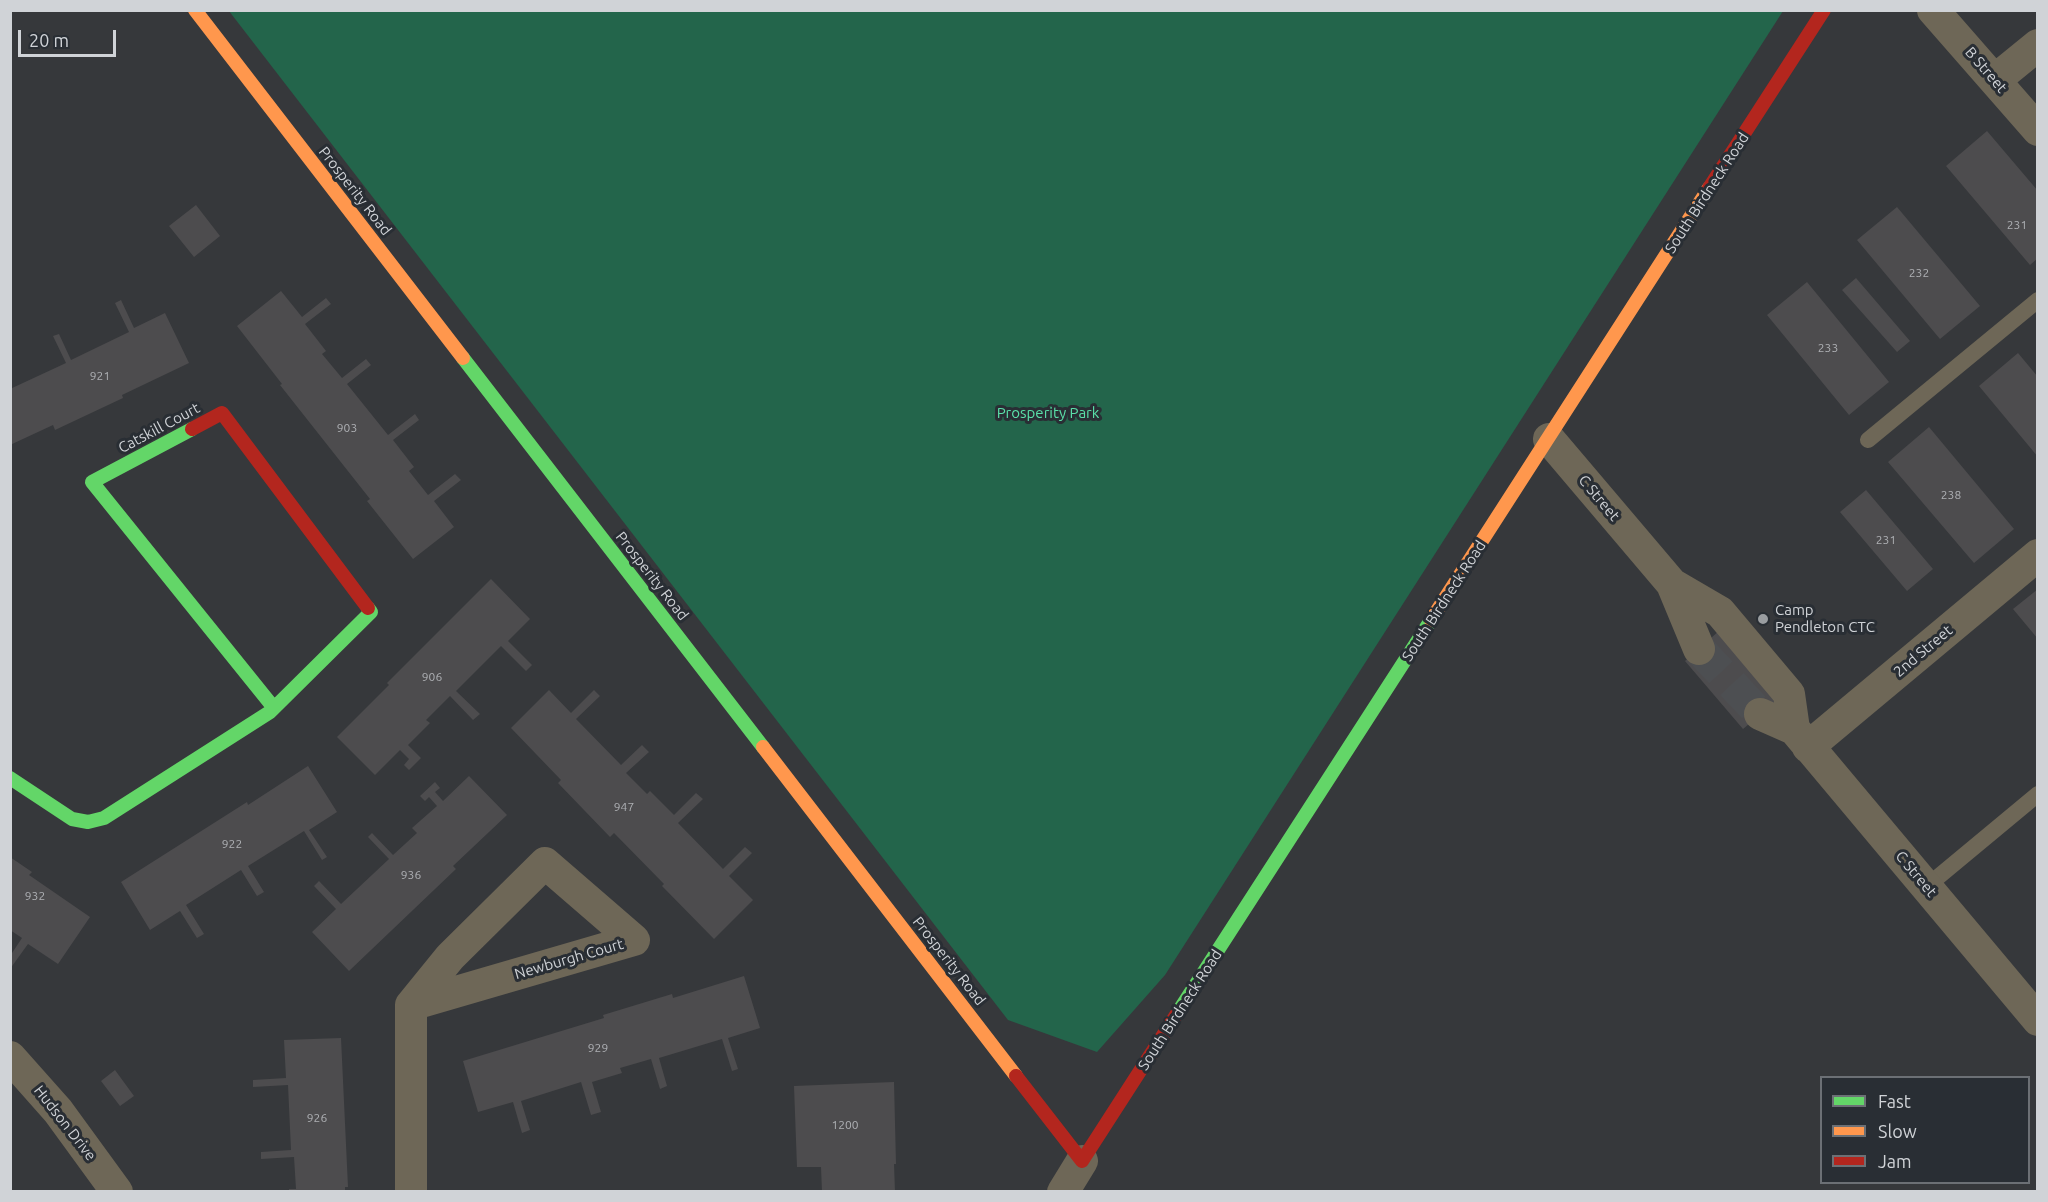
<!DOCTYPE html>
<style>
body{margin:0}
#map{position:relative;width:2048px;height:1202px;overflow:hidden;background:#36383b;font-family:Ubuntu,sans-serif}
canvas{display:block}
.frame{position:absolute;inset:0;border:12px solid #d0d3d7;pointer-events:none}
.legend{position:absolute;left:1820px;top:1076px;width:210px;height:108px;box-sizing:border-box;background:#292e34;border:2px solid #6c7075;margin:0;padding:8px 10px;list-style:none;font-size:18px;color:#d0d3d7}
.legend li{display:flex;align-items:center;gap:12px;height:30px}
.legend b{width:30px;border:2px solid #6c7075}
.scale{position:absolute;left:18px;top:30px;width:98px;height:27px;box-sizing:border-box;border:3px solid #d0d3d7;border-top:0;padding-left:8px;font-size:18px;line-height:21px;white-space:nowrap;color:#d0d3d7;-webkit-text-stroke:4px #292e34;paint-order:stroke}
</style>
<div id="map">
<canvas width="2048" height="1202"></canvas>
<div class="frame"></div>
<ul class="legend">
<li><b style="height:8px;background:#63d668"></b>Fast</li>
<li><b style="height:8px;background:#ff974d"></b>Slow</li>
<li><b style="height:8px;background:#b3261e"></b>Jam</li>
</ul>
<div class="scale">20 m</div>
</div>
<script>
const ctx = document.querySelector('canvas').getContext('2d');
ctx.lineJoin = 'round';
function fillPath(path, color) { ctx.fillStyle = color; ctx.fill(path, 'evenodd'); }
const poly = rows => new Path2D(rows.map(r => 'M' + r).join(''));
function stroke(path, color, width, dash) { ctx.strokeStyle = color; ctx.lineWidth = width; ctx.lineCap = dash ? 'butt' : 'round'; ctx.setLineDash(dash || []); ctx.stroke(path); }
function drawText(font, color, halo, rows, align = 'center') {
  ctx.font = font + ' Ubuntu,sans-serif'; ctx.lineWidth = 6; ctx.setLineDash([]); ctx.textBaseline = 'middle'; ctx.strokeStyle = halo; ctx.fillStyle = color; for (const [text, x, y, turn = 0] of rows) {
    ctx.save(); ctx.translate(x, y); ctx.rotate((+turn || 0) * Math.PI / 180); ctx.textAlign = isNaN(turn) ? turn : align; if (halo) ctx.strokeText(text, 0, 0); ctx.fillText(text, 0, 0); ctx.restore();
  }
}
fillPath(poly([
 [229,11,1783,11,1165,975,1097,1052,1008,1020]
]), '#23654b');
fillPath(poly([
 [1987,131,2038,191,2038,258,2030,265,1946,166],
 [196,205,220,236,194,257,169,226],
 [1897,207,1980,306,1940,339,1857,240],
 [1856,278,1910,341,1897,352,1842,290],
 [1807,282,1889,382,1849,415,1767,315],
 [281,291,302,317,326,298,331,304,305,324,326,351,322,354,342,378,366,359,371,365,347,384,388,435,415,414,419,420,393,440,414,467,409,471,428,495,455,474,461,480,434,501,454,527,413,559,367,501,370,499,280,385,282,384,237,326],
 [121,300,134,328,165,313,189,363,122,395,123,398,55,430,53,425,10,445,10,389,66,363,53,336,59,334,71,360,129,332,115,303],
 [2018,353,2038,377,2038,457,1979,386],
 [1929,427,2014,529,1974,563,1888,462],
 [1866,490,1933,569,1907,591,1840,512],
 [491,579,530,619,508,641,532,665,526,671,501,646,456,691,480,714,473,720,450,696,426,720,430,723,408,745,421,758,409,770,404,765,409,759,400,750,375,775,337,737,389,685,387,683],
 [2038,589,2038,639,2013,609],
 [1720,630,1779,699,1743,729,1685,661],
 [549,690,571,713,594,690,600,696,576,719,621,765,642,745,649,752,626,773,647,794,650,791,674,815,696,793,703,799,678,823,723,869,745,847,752,853,729,876,753,900,714,939,662,886,664,884,614,833,610,837,558,783,561,780,511,728],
 [308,766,337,812,309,830,327,857,322,860,304,831,248,866,264,892,257,896,241,870,186,905,204,934,197,938,180,911,150,930,121,882,247,802,248,805],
 [469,776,507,815,453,866,456,869,349,971,312,932,336,909,314,886,319,881,341,904,389,859,368,837,372,833,393,855,417,833,412,828,437,806,429,797,425,801,420,796,435,782,440,788,435,792,443,801],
 [10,857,32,872,29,875,90,917,58,964,28,944,10,969,10,956,22,938,10,930],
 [744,976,760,1028,728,1038,738,1069,732,1071,722,1039,659,1058,667,1086,660,1089,651,1059,620,1068,622,1073,592,1082,601,1112,591,1115,581,1082,521,1101,530,1130,522,1133,513,1102,478,1112,463,1061,604,1018,603,1015,672,994,673,998],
 [341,1038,348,1187,345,1187,345,1192,289,1192,289,1189,296,1189,294,1157,261,1159,261,1152,291,1150,288,1085,253,1087,253,1080,286,1078,284,1040],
 [115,1070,134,1096,120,1106,101,1081],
 [894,1082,896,1164,894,1164,895,1192,822,1192,821,1167,797,1167,794,1086]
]), '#4d4c4e');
stroke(poly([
 [1699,649,1760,714]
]), '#4d4f52', 32, [32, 16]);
stroke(poly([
 [1868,440,2038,300],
 [1926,887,2038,794]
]), '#6e6757', 16);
stroke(poly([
 [1933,10,2038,130],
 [1995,80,2038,45],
 [1549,439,1672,584,1699,649],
 [1672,584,1720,612,1789,694,1794,729],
 [1760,714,1794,729,2038,1020],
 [1808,747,2038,555],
 [411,1005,634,940,545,863,450,957,411,1005,411,1192],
 [10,1057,58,1111,117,1192],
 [1063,1192,1082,1161]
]), '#6e6757', 32);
stroke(poly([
 [463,358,763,747],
 [192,429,92,482,274,708],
 [10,778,72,819,88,822,104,818,270,712,371,612,368,608],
 [1178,1012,1431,620]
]), '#63d668', 14);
stroke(poly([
 [195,10,463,358],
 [1431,620,1709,188],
 [763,747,1016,1076]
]), '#ff974d', 14);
stroke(poly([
 [1709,188,1824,10],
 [192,429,222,413,368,608],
 [1016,1076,1082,1161,1178,1012]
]), '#b3261e', 14);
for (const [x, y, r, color] of [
 [1763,619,6,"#9a9da0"]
]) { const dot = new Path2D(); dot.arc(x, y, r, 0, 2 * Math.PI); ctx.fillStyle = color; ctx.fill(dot); stroke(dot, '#292e34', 2); }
drawText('12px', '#afb1b5', null, [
 ["231",2017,225],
 ["232",1919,273],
 ["233",1828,348],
 ["921",100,376],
 ["903",347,428],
 ["238",1951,495],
 ["231",1886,540],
 ["906",432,677],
 ["947",624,807],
 ["922",232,844],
 ["936",411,875],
 ["932",35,896],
 ["929",598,1048],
 ["926",317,1118],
 ["1200",845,1125]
]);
drawText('15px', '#d0d3d7', '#292e34', [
 ["B Street",1986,70,49],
 ["Prosperity Road",355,191,52],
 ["South Birdneck Road",1707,193,-57],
 ["Catskill Court",159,428,-28],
 ["C Street",1599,498,50],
 ["Prosperity Road",652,576,52],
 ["South Birdneck Road",1444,601,-57],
 ["2nd Street",1923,651,-40],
 ["C Street",1916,874,50],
 ["Newburgh Court",569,959,-16],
 ["Prosperity Road",949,961,52],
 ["South Birdneck Road",1180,1010,-57],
 ["Hudson Drive",65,1123,52]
]);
drawText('15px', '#5ae0a9', '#292e34', [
 ["Prosperity Park",1048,413]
]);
drawText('15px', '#d0d3d7', '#292e34', [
 ["Camp",1775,610],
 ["Pendleton CTC",1775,627]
], 'left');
</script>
